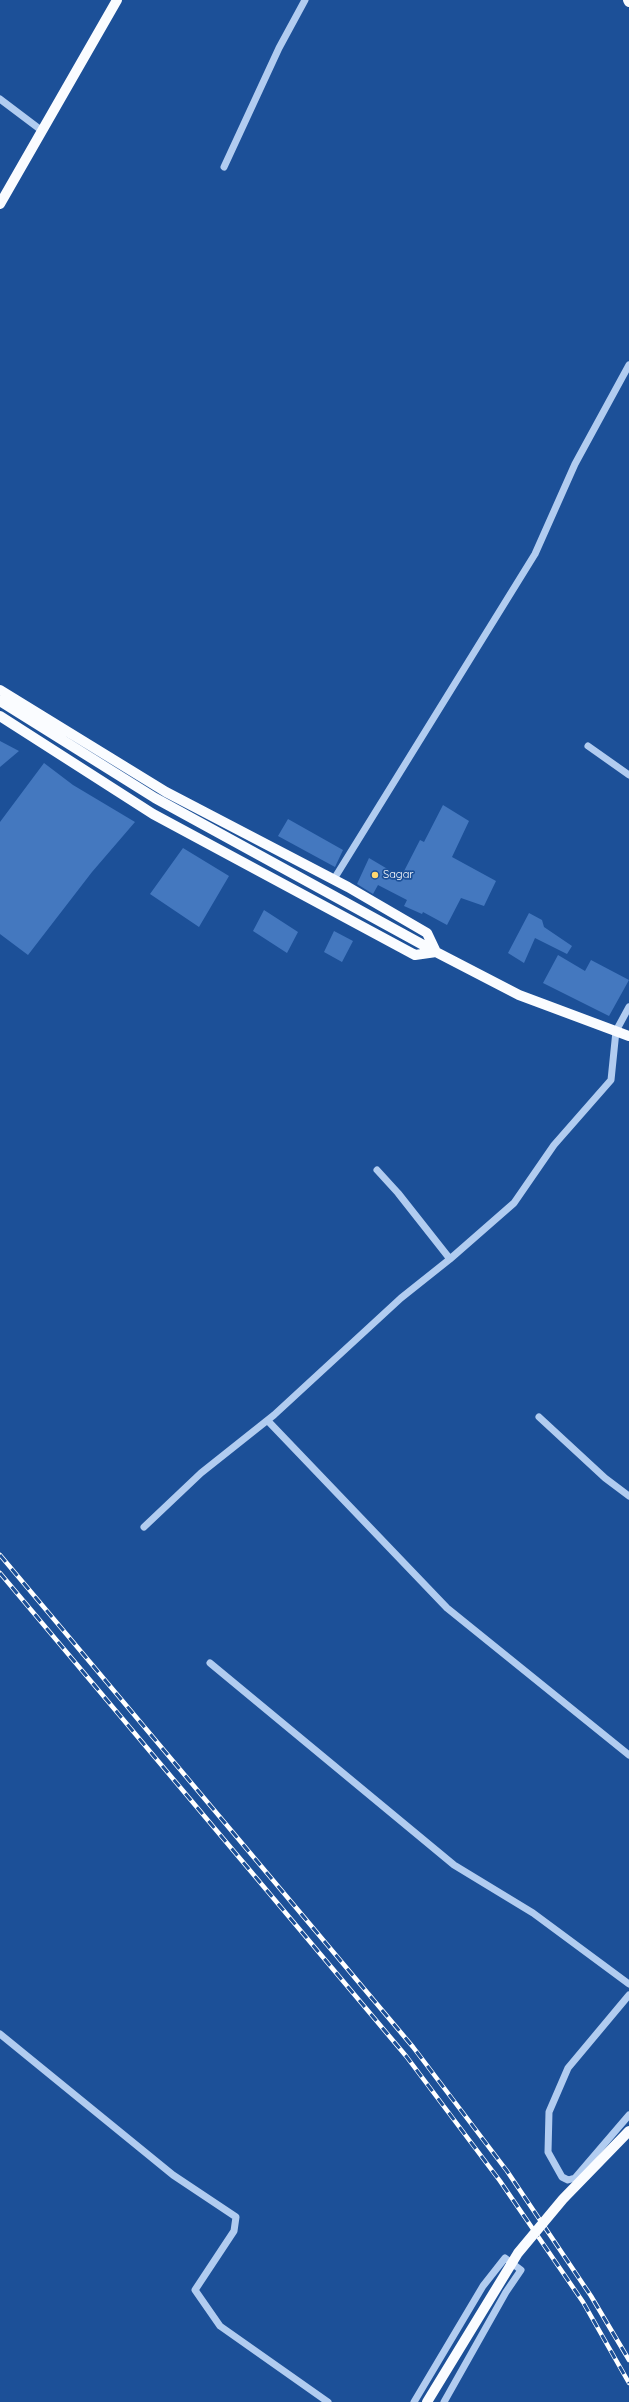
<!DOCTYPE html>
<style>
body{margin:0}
canvas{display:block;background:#1c5098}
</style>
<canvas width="629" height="2402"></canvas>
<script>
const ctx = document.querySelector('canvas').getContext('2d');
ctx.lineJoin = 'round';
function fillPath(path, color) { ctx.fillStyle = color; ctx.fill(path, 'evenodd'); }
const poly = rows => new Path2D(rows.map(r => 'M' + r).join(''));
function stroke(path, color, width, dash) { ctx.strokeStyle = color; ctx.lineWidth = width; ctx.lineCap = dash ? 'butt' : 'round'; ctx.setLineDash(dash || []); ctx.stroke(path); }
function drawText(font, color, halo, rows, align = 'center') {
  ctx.font = font + ' Quicksand,sans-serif'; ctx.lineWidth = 3.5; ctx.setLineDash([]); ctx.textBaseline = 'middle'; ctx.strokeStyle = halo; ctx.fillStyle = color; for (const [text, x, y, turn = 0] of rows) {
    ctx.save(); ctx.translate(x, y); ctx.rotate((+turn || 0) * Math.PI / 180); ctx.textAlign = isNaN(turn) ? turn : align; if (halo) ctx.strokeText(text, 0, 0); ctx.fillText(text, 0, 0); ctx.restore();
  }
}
fillPath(poly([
 [0,741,19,751,0,767],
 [44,763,73,785,135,822,92,872,28,955,0,934,0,822],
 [443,805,469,821,452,857,496,881,484,906,461,898,447,925,423,912,422,914,404,906,407,900,378,885,373,894,357,884,369,858,401,877,420,840,424,842],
 [288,819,343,850,335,867,278,836],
 [183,848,229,876,199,927,150,894],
 [264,910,298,932,287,953,253,931],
 [529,913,542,920,544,927,572,946,567,954,535,938,524,963,508,953],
 [334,931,353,941,342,962,324,952],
 [558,955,585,971,591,960,629,980,609,1016,543,983]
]), '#4478bf');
stroke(poly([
 [0,99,41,130],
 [224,167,279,48,305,0],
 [588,746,629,775],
 [334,879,535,554,575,464,629,365],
 [377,1170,398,1193,450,1259],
 [539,1417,605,1478,629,1496],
 [268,1421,447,1608,629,1755],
 [144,1527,201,1473,274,1415,401,1298,450,1259,514,1203,554,1145,611,1080,616,1031,629,1007],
 [210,1663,454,1865,533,1913,629,1984],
 [629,1995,568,2068,549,2112,548,2152,562,2177,568,2180,575,2178,629,2115],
 [0,2034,173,2175,236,2217,234,2231,195,2290,220,2326,328,2402],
 [414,2402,483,2286,505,2258,521,2270,506,2292,444,2402]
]), '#b1ccf0', 7);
stroke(poly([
 [628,0,629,2],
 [0,204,117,0],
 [0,690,166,792,348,887,427,933,436,952],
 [0,701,155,798,436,952,519,995,629,1036],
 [0,716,153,814,415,955,436,952]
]), '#fafcff', 10);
const rail = poly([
 [0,1555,413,2047,507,2171,591,2296,629,2360],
 [0,1573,406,2056,500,2181,583,2302,629,2383]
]);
stroke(rail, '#fff', 4.5);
stroke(rail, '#1c5098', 3, [9]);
stroke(poly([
 [427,2402,518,2253,563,2199,629,2131]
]), '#fafcff', 10);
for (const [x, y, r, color] of [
 [375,875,4,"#ffd870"]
]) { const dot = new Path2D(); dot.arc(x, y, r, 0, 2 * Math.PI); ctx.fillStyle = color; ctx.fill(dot); stroke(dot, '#1c5098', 1.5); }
drawText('11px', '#fff', '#1c5098', [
 ["Sagar",383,875]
], 'left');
</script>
